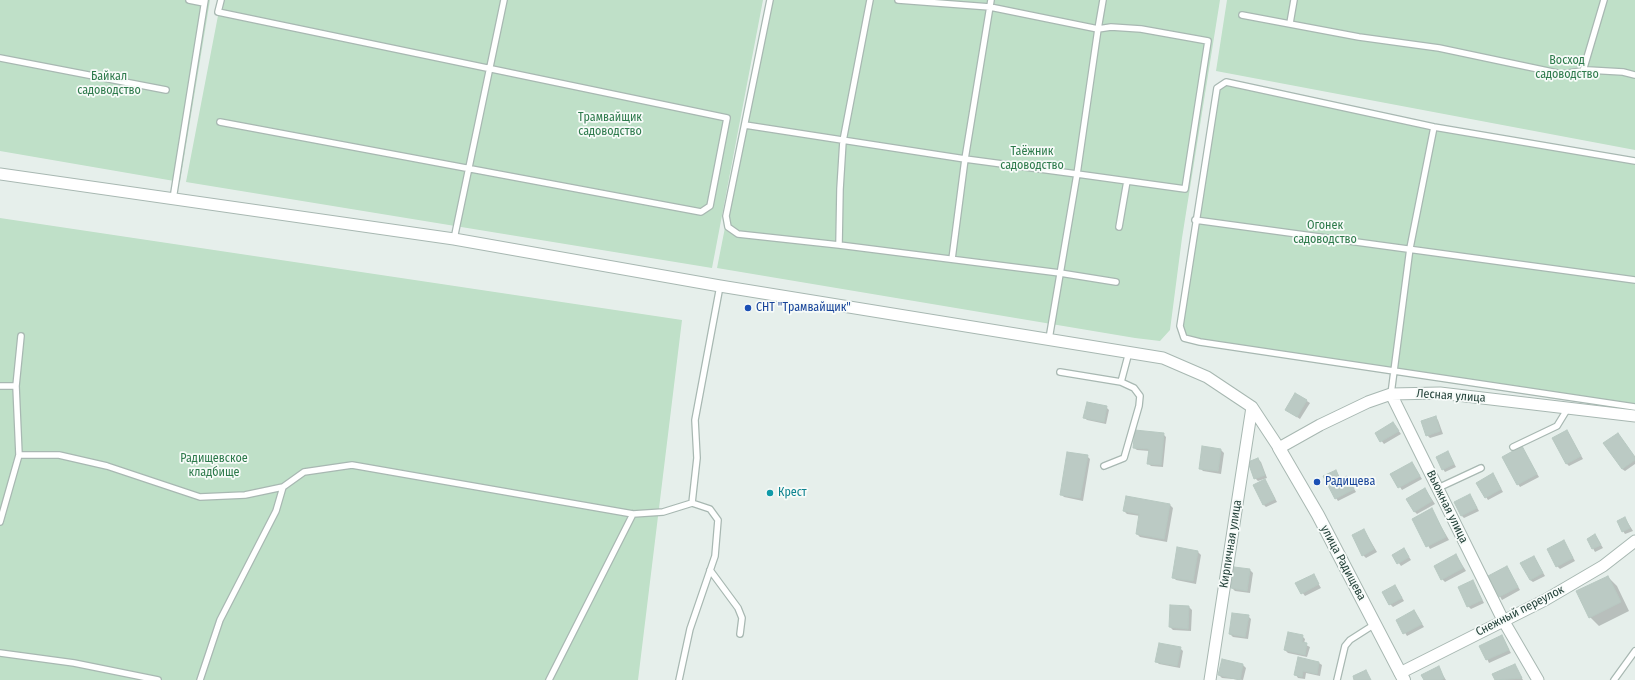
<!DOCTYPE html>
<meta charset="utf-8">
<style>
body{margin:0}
canvas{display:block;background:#e6efeb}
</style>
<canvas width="1635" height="680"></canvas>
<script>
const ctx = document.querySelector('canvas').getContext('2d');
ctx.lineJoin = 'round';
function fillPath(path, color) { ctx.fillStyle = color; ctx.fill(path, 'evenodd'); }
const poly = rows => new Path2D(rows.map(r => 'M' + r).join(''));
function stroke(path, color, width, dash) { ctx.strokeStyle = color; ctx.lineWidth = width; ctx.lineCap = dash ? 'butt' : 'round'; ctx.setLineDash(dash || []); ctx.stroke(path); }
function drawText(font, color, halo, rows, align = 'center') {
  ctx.font = font + ' "Fira Sans Condensed",sans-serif'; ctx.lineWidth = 3.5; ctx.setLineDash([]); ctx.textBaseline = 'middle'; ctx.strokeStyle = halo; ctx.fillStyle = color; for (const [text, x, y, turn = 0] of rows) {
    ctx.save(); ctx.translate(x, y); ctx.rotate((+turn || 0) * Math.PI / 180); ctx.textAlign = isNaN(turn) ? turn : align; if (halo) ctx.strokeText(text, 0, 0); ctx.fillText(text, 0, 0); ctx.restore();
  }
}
fillPath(poly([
 [0,0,210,0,180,182,0,151],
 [221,0,763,0,712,268,186,182],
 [770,0,1220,0,1182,238,1170,330,1160,341,1135,338,717,268],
 [1227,0,1635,0,1635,150,1216,71],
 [1226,82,1434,127,1635,161,1635,407,1184,338,1181,319,1217,88],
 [0,218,682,320,638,680,0,680]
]), '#bfe0c8');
fillPath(poly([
 [1296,394,1310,403,1300,419,1286,410],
 [1106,407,1109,410,1106,424,1087,420,1084,417],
 [1435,417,1438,420,1443,434,1430,438,1427,435],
 [1393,423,1401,434,1384,444,1376,434],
 [1567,431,1583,459,1569,466,1566,463],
 [1163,434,1166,437,1163,467,1151,466,1148,463,1149,451,1137,450,1134,448],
 [1203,447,1221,450,1224,453,1221,474,1203,471,1200,468],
 [1522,448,1539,477,1520,487,1518,484],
 [1448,452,1456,467,1445,472,1443,469],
 [1087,456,1090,459,1083,501,1064,497,1061,494],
 [1635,457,1635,464,1625,471,1622,469],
 [1258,459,1261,462,1267,478,1258,481,1255,478],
 [1412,463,1422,479,1402,490,1392,475],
 [1336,471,1341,480,1347,477,1349,480,1356,492,1338,501,1336,498],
 [1493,474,1503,492,1488,500,1486,497],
 [1265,480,1277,502,1266,507,1263,504],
 [1425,489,1435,504,1417,514,1414,511],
 [1470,495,1479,511,1464,518,1461,515],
 [1127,498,1170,505,1173,508,1167,542,1140,537,1137,534,1140,516,1127,514,1124,511],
 [1431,509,1449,540,1430,549,1413,519],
 [1625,518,1633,531,1625,534,1623,531],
 [1364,530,1377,552,1366,558,1363,555],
 [1595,535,1603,548,1595,552,1588,539],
 [1564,542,1575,561,1560,569,1557,566],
 [1178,548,1198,552,1201,555,1196,584,1176,580,1173,577],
 [1404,549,1411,560,1401,566,1393,555],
 [1456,555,1466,571,1445,582,1442,579],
 [1534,557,1545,576,1533,582,1530,580],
 [1507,567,1520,590,1502,600,1489,577],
 [1235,568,1250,570,1253,573,1250,593,1235,591,1232,588],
 [1313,575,1321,588,1305,596,1296,584],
 [1608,577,1617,586,1629,611,1599,626,1590,617],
 [1473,582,1484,603,1471,609,1468,606],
 [1397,589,1404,601,1393,607,1390,604],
 [1171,606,1189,607,1192,610,1191,631,1173,630,1170,627],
 [1414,611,1424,627,1407,636,1397,620],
 [1248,616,1251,619,1248,639,1233,637,1230,634],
 [1302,636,1305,639,1304,644,1310,647,1307,657,1288,653,1285,650],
 [1502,637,1511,653,1489,663,1481,646],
 [1180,648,1183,651,1180,668,1159,664,1156,661],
 [1299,658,1319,663,1322,665,1320,676,1306,673,1305,679,1298,678,1296,675],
 [1223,660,1243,665,1246,668,1243,680,1222,678,1219,675],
 [1515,665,1523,680,1496,680,1494,675],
 [1438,668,1446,680,1425,680]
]), '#0003');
const building = poly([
 [1295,393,1307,400,1297,417,1285,410,1295,393],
 [1087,402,1107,406,1104,422,1083,418,1087,402],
 [1436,416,1440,431,1426,436,1421,421,1436,416],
 [1393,422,1399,431,1380,442,1375,433,1393,422],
 [1135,430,1164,433,1161,465,1147,464,1149,449,1133,448,1135,430],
 [1567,430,1581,456,1566,464,1552,438,1567,430],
 [1618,433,1635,457,1635,460,1622,469,1603,443,1618,433],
 [1202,446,1221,449,1218,471,1199,469,1202,446],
 [1522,446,1537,474,1517,485,1502,457,1522,446],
 [1448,451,1454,464,1442,470,1436,457,1448,451],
 [1067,452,1088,455,1080,498,1060,495,1067,452],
 [1258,458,1265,475,1254,479,1248,462,1258,458],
 [1412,462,1420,476,1398,488,1390,474,1412,462],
 [1336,470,1340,479,1347,476,1354,489,1335,499,1323,476,1336,470],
 [1493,473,1501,489,1485,498,1476,483,1493,473],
 [1265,479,1275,499,1263,505,1253,485,1265,479],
 [1425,488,1432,501,1414,512,1406,499,1425,488],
 [1470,494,1477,508,1461,516,1454,502,1470,494],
 [1126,496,1170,504,1164,539,1136,534,1139,514,1123,511,1126,496],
 [1432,508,1446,537,1426,547,1412,519,1432,508],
 [1625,517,1630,528,1622,532,1617,521,1625,517],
 [1364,529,1374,549,1362,556,1352,535,1364,529],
 [1595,534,1601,545,1592,549,1587,539,1595,534],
 [1564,540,1573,558,1556,567,1547,549,1564,540],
 [1177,547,1198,551,1193,581,1172,578,1177,547],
 [1404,548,1409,557,1397,564,1392,555,1404,548],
 [1456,554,1463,568,1441,580,1434,566,1456,554],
 [1534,556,1543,573,1530,580,1520,563,1534,556],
 [1507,566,1518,587,1499,597,1488,576,1507,566],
 [1234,567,1250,569,1247,591,1231,588,1234,567],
 [1314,574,1319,584,1301,594,1295,583,1314,574],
 [1608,576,1621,602,1589,618,1576,591,1608,576],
 [1473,580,1482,600,1467,607,1458,587,1473,580],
 [1395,585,1402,598,1389,605,1382,592,1395,585],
 [1170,605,1189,606,1188,629,1169,627,1170,605],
 [1414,610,1422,624,1403,634,1396,620,1414,610],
 [1232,613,1249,615,1245,637,1229,634,1232,613],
 [1288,632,1303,635,1302,642,1307,643,1305,655,1284,650,1288,632],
 [1502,635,1509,650,1486,660,1479,646,1502,635],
 [1159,643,1181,647,1177,666,1155,662,1159,643],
 [1298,657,1319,662,1317,674,1303,671,1302,677,1294,675,1298,657],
 [1222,659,1243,664,1240,680,1218,675,1222,659],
 [1515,664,1522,678,1495,680,1492,674,1515,664],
 [1439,666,1444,678,1441,680,1424,680,1421,675,1439,666],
 [1366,670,1371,680,1354,680,1353,676,1366,670]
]);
fillPath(building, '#bbcac4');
stroke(building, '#b8c9c2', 1);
const service = poly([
 [189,0,204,3],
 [770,0,726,216,728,227,738,234,839,245],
 [870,0,843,141,840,189,839,245,1060,273,1116,282],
 [898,0,990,7,1098,29,1111,27,1141,29,1208,41,1185,189,1077,174,1098,29,1103,0],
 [991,0,965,159,1077,174,1049,339],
 [1242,15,1359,37,1439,48,1562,74,1588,70,1623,72,1635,75],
 [1290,23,1294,0],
 [0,58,166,90],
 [1583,71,1604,0],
 [220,122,701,212,710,206,727,118,218,12,221,0],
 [745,125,965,159,952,259],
 [1635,161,1434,127,1226,82,1217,88,1180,326,1184,338,1200,342,1635,407],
 [173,199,205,0],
 [1195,220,1635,280],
 [1119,227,1127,181],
 [454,239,504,0],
 [1060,372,1121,382],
 [0,386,16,386,19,455,59,455,107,466,200,497,245,495,283,487,304,472,352,465,633,514,663,512,692,503,697,458,695,420,720,286],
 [16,386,21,336],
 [1391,394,1410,248,1434,127],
 [1513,447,1557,426,1568,408],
 [1104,466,1124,458,1139,406,1140,396,1134,388,1121,382,1129,352],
 [1438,488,1481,468],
 [0,522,19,455],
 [710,570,738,608,742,618,740,634],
 [0,653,74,663,158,680],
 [200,680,220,620,276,511,283,487],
 [549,680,633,514],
 [679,680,690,629,715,556,718,520,710,509,692,503],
 [1337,680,1345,646,1350,640,1375,624],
 [1614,680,1635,651]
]);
const minor = poly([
 [0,174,454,239,720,286,1163,358,1207,377,1252,407,1279,448,1320,425,1368,402,1391,394,1440,393,1635,416],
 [1391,394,1503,620,1538,680],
 [1400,673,1545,600,1603,566,1635,541],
 [1210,680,1252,407]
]);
const tertiary = poly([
 [1279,448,1318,515,1404,680]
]);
stroke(service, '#a8b8b2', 8);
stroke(minor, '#a8b8b2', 13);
stroke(tertiary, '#a8b8b2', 14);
stroke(service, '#fff', 5.5);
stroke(minor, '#fff', 11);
stroke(tertiary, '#fff', 12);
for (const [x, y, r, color] of [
 [748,308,4,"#1a4fb4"],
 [1317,482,4,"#1a4fb4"],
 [770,493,4,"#0f9aa8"]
]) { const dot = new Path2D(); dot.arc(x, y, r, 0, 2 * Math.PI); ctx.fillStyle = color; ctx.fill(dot); stroke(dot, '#f7fbf9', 1.5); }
drawText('12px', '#2d7a4b', '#f7fbf9', [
 ["Восход",1567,61],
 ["садоводство",1567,75],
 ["Байкал",109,77],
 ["садоводство",109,91],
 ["Трамвайщик",610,118],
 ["садоводство",610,132],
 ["Таёжник",1032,152],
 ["садоводство",1032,166],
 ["Огонек",1325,226],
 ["садоводство",1325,240],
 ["Радищевское",214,459],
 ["кладбище",214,473]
]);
drawText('12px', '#164399', '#f7fbf9', [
 ["СНТ \"Трамвайщик\"",756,308],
 ["Радищева",1325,482]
], 'left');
drawText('12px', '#24423a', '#f7fbf9', [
 ["Лесная улица",1451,396,4],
 ["Вьюжная улица",1447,507,64],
 ["Кирпичная улица",1231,544,-81],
 ["улица Радищева",1343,563,62],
 ["Снежный переулок",1520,611,-27]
]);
drawText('12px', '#0d838f', '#f7fbf9', [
 ["Крест",778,493]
], 'left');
</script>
